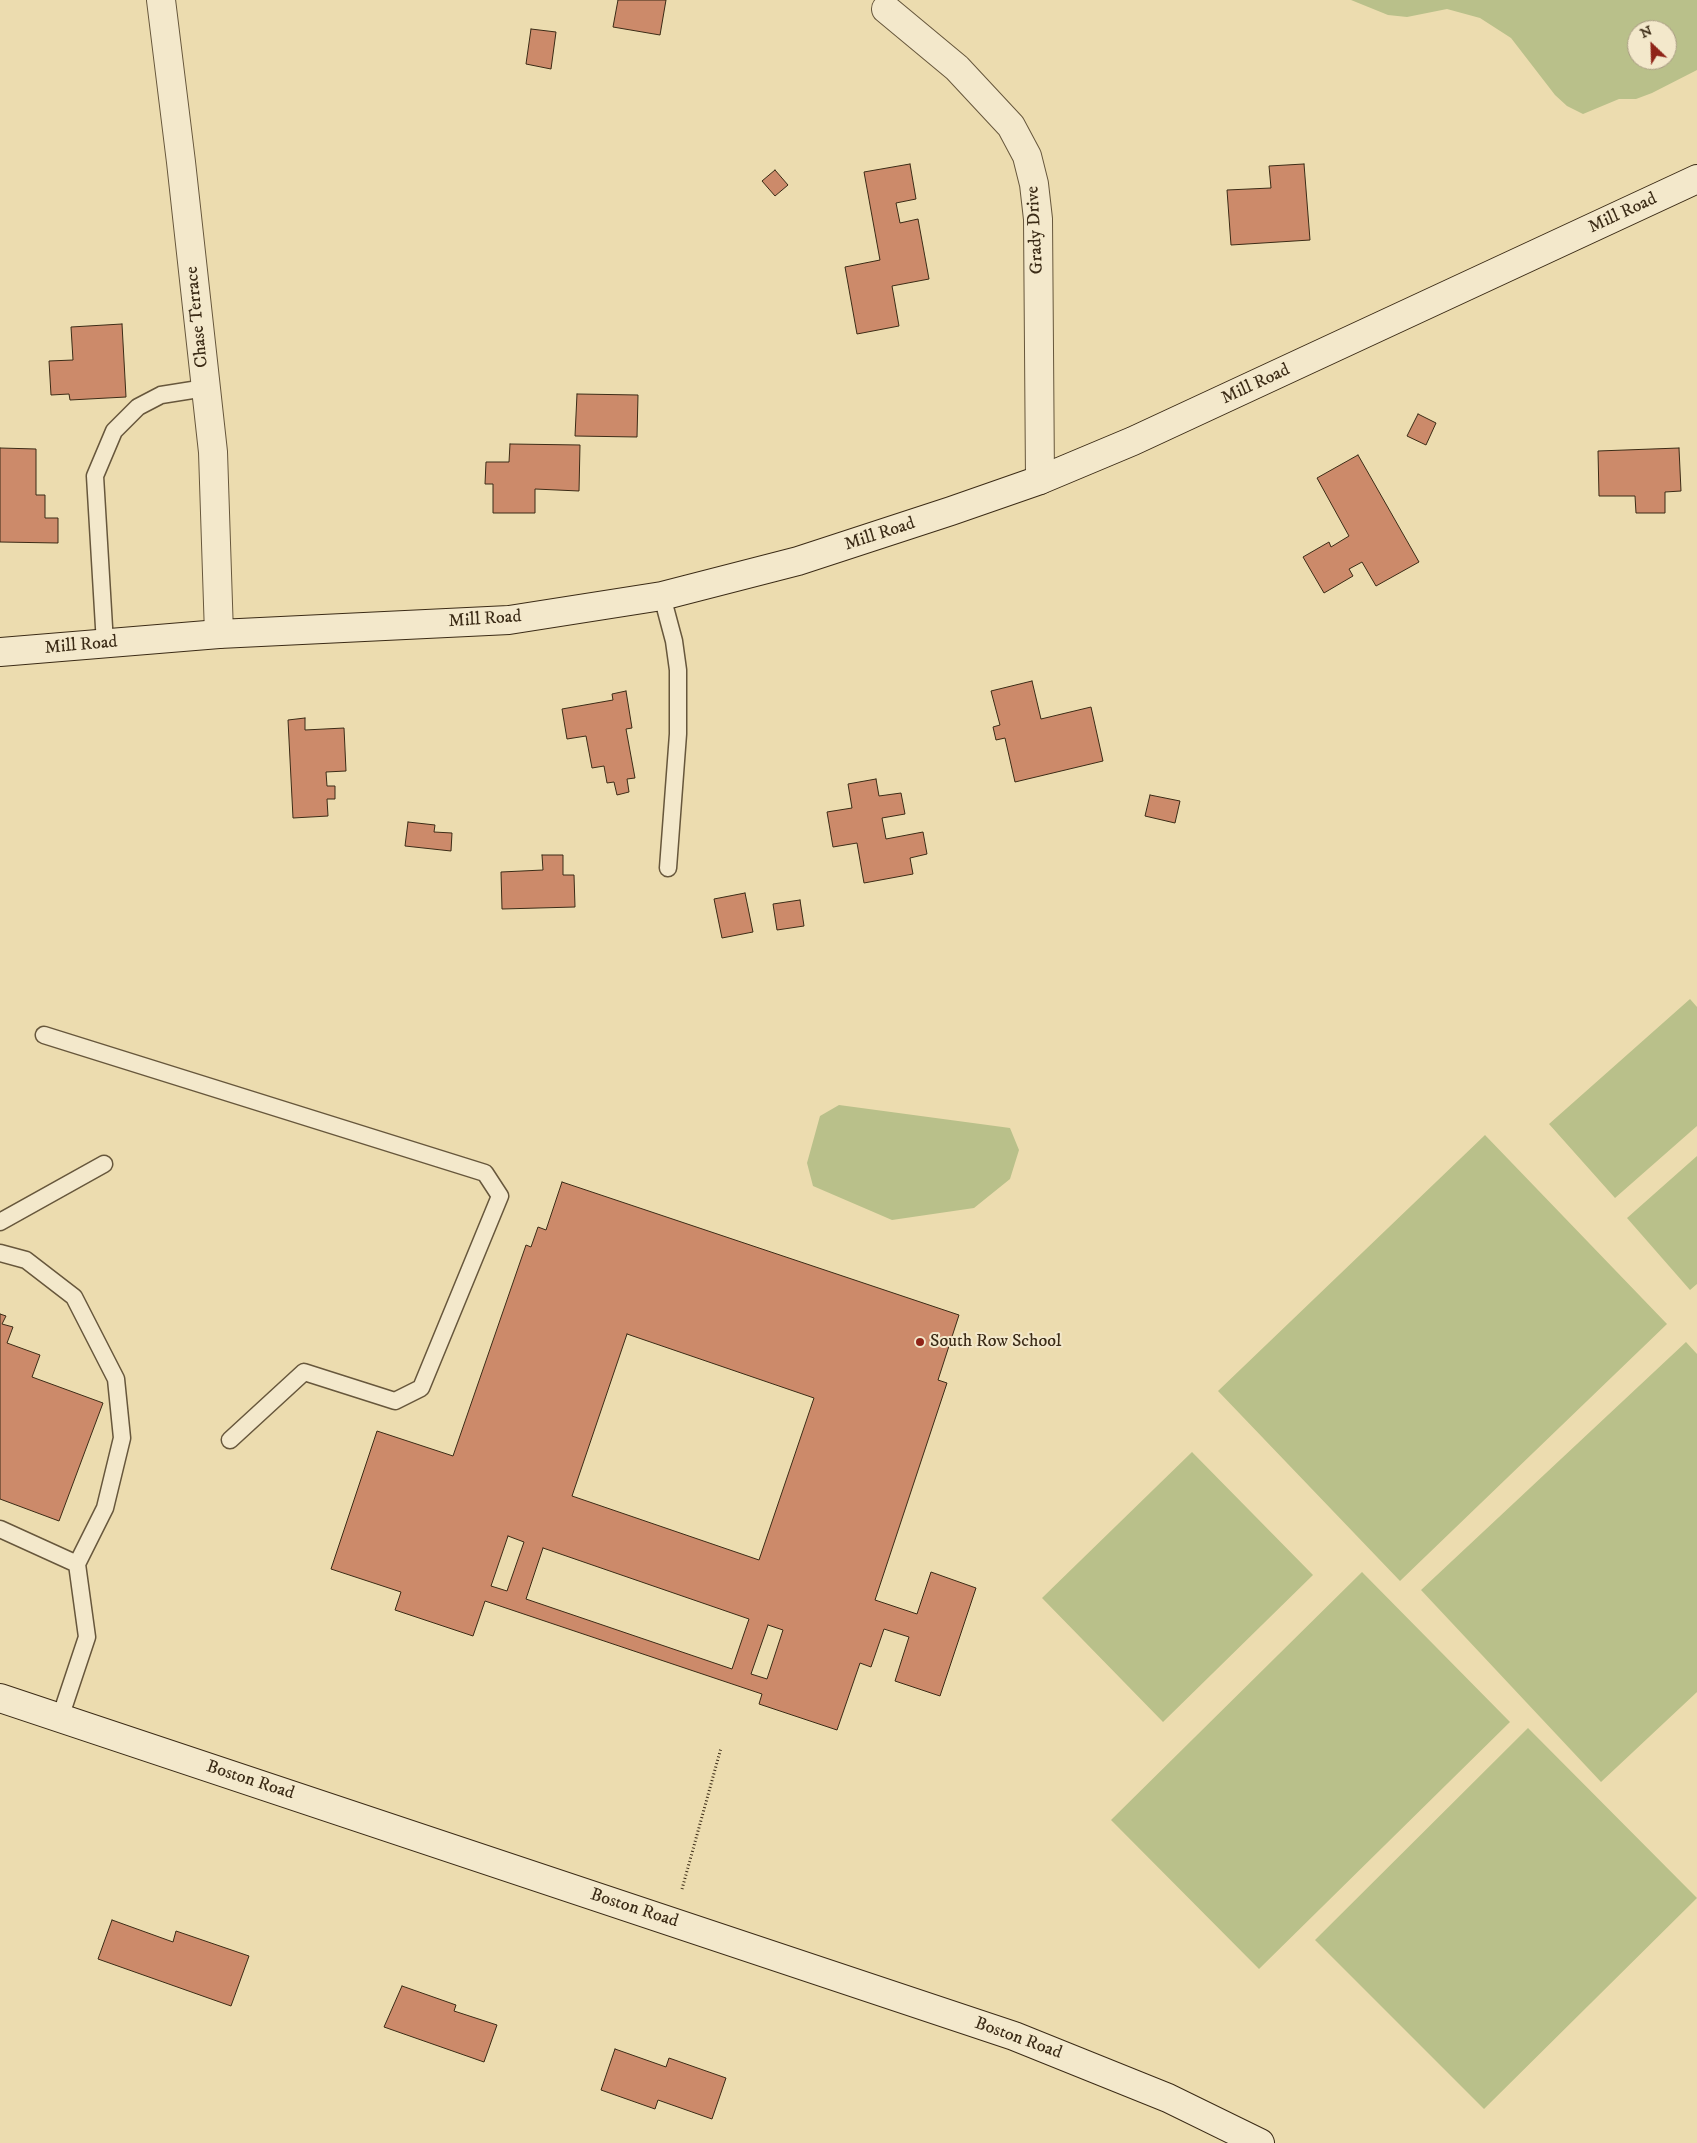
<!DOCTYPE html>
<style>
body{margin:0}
#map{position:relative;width:1697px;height:2143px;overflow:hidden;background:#ecdcaf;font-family:"IM FELL DW Pica",serif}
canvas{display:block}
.north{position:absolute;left:1627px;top:20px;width:50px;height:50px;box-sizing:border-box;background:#f3e8cb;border:1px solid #a99c83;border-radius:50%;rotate:336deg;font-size:14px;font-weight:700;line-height:20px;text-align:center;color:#3b2b16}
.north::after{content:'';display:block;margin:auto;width:18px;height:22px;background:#8f2418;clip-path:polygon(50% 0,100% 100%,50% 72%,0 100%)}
</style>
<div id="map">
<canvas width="1697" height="2143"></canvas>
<div class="north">N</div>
</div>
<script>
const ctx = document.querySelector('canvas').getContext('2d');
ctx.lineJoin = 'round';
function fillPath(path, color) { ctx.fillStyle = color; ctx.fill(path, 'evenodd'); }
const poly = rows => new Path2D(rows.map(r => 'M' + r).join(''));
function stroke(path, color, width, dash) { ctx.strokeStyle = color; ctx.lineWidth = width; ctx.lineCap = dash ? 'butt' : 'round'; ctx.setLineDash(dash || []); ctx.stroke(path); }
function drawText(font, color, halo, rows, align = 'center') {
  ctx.font = font + ' "IM FELL DW Pica",serif'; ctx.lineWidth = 4; ctx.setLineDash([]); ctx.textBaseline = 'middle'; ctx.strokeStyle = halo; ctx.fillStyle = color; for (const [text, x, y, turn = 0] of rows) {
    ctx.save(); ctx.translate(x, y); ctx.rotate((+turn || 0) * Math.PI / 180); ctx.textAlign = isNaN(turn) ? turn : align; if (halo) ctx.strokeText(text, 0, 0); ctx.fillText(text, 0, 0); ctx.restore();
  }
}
fillPath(poly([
 [1351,0,1697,0,1697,70,1652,93,1636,99,1619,99,1583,114,1567,106,1555,95,1511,38,1480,18,1447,9,1407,17,1388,15],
 [1637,30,1667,30,1667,60,1637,60],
 [1690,999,1697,1007,1697,1126,1615,1198,1549,1124],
 [839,1105,1010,1128,1019,1150,1010,1179,974,1208,892,1220,813,1186,807,1163,820,1116],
 [1485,1135,1667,1324,1400,1581,1218,1391],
 [1697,1156,1697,1284,1690,1290,1627,1218],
 [1686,1342,1697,1354,1697,1692,1601,1782,1421,1590],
 [1192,1452,1313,1575,1163,1722,1042,1598],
 [1362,1572,1510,1722,1259,1969,1111,1820],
 [1528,1728,1697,1898,1484,2109,1315,1940]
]), '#b9c08a');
const building = poly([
 [618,0,666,0,660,35,613,27,618,0],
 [531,29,556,32,551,69,526,64,531,29],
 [910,164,916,199,896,203,900,223,918,219,929,279,892,286,899,326,857,334,845,267,880,260,864,172,910,164],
 [1304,164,1310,240,1231,245,1227,190,1271,188,1269,166,1304,164],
 [775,170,788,185,775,196,762,181,775,170],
 [122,324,126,397,70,400,69,394,51,395,49,361,73,360,71,327,122,324],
 [577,394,638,395,637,437,575,436,577,394],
 [1418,414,1436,423,1426,445,1407,436,1418,414],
 [510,444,580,445,579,491,535,489,535,513,493,513,493,484,485,484,486,462,509,462,510,444],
 [0,448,36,449,36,495,45,495,45,518,58,518,58,543,0,542,0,448],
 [1679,448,1681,491,1665,492,1665,513,1636,513,1635,496,1599,496,1598,451,1679,448],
 [1358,455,1419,562,1376,586,1362,562,1349,569,1353,576,1324,593,1303,557,1329,542,1331,547,1349,536,1317,478,1358,455],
 [1032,681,1041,719,1091,707,1103,761,1015,782,1005,738,996,740,993,727,1000,725,991,691,1032,681],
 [626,691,632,728,626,729,635,778,627,779,629,792,617,795,614,782,607,783,604,766,592,768,586,736,567,739,562,709,613,700,612,694,626,691],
 [305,718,305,730,344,728,346,771,326,772,327,786,335,786,335,799,327,799,328,816,293,818,288,720,305,718],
 [876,779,879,796,901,793,905,814,882,818,886,839,923,832,927,854,910,858,913,874,864,883,857,843,833,847,827,812,852,808,848,784,876,779],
 [1150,795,1180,801,1175,823,1145,816,1150,795],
 [408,822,435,825,434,832,452,833,451,851,405,846,408,822],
 [542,855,563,855,563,875,574,875,575,907,502,909,501,872,543,870,542,855],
 [745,893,753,932,722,938,714,899,745,893],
 [800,900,804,926,777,930,773,904,800,900],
 [562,1182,959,1315,938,1380,947,1383,875,1600,917,1614,931,1572,976,1588,940,1696,895,1681,909,1637,884,1629,871,1667,860,1663,837,1730,759,1704,762,1694,485,1601,473,1636,395,1610,401,1592,331,1569,377,1431,453,1456,526,1245,531,1247,538,1227,546,1230,562,1182],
 [627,1334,814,1398,759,1560,572,1496,627,1334],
 [508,1536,524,1542,507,1591,491,1586,508,1536],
 [543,1548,749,1619,732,1669,526,1599,543,1548],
 [768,1625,783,1630,767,1679,751,1674,768,1625],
 [0,1314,6,1316,2,1324,13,1327,7,1343,40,1355,32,1377,103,1403,59,1521,0,1499,0,1314],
 [112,1920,173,1942,176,1931,249,1956,231,2006,98,1959,112,1920],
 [402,1986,456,2005,454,2011,497,2025,484,2062,384,2027,402,1986],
 [615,2049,666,2067,669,2058,726,2078,712,2119,658,2100,655,2109,601,2090,615,2049]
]);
fillPath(building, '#cc8a6a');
stroke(building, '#3b2b16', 1);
const service = poly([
 [662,596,674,641,678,670,678,734,668,868],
 [105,644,95,476,114,431,138,407,161,395,205,388],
 [44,1035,485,1173,500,1196,421,1388,395,1401,304,1372,230,1440],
 [0,1222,104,1164],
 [0,1253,26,1260,74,1297,116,1379,122,1438,105,1508,77,1564],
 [0,1529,77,1564,87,1637,60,1718]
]);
const minor = poly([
 [161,0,181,162,213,452,219,634],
 [886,9,957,68,1011,126,1027,156,1034,184,1038,219,1040,480]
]);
const secondary = poly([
 [0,652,219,634,509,620,662,596,798,561,951,511,1040,480,1133,441,1697,179],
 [0,1698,1014,2036,1168,2098,1260,2143]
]);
stroke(service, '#67573c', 19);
stroke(minor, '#67573c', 30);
stroke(secondary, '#3b2b16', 30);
stroke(poly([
 [682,1889,721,1748]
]), '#3b2b16', 3, [1, 2.5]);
stroke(service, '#f3e8cb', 16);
stroke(minor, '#f3e8cb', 28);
stroke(secondary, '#f3e8cb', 28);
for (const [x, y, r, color] of [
 [920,1342,5,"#8f2418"]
]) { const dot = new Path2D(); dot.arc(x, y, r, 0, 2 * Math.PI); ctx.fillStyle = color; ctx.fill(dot); stroke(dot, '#f3e8cb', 2); }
drawText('18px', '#3b2b16', '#f3e8cb', [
 ["Mill Road",1623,214,-25],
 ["Grady Drive",1036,230,-93],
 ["Chase Terrace",198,317,-96],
 ["Mill Road",1256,385,-25],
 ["Mill Road",880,535,-18],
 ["Mill Road",485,620,-4],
 ["Mill Road",81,646,-5],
 ["Boston Road",250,1781,18],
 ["Boston Road",634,1909,18],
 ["Boston Road",1018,2039,20]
]);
drawText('18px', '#3b2b16', '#f3e8cb', [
 ["South Row School",930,1342]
], 'left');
</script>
